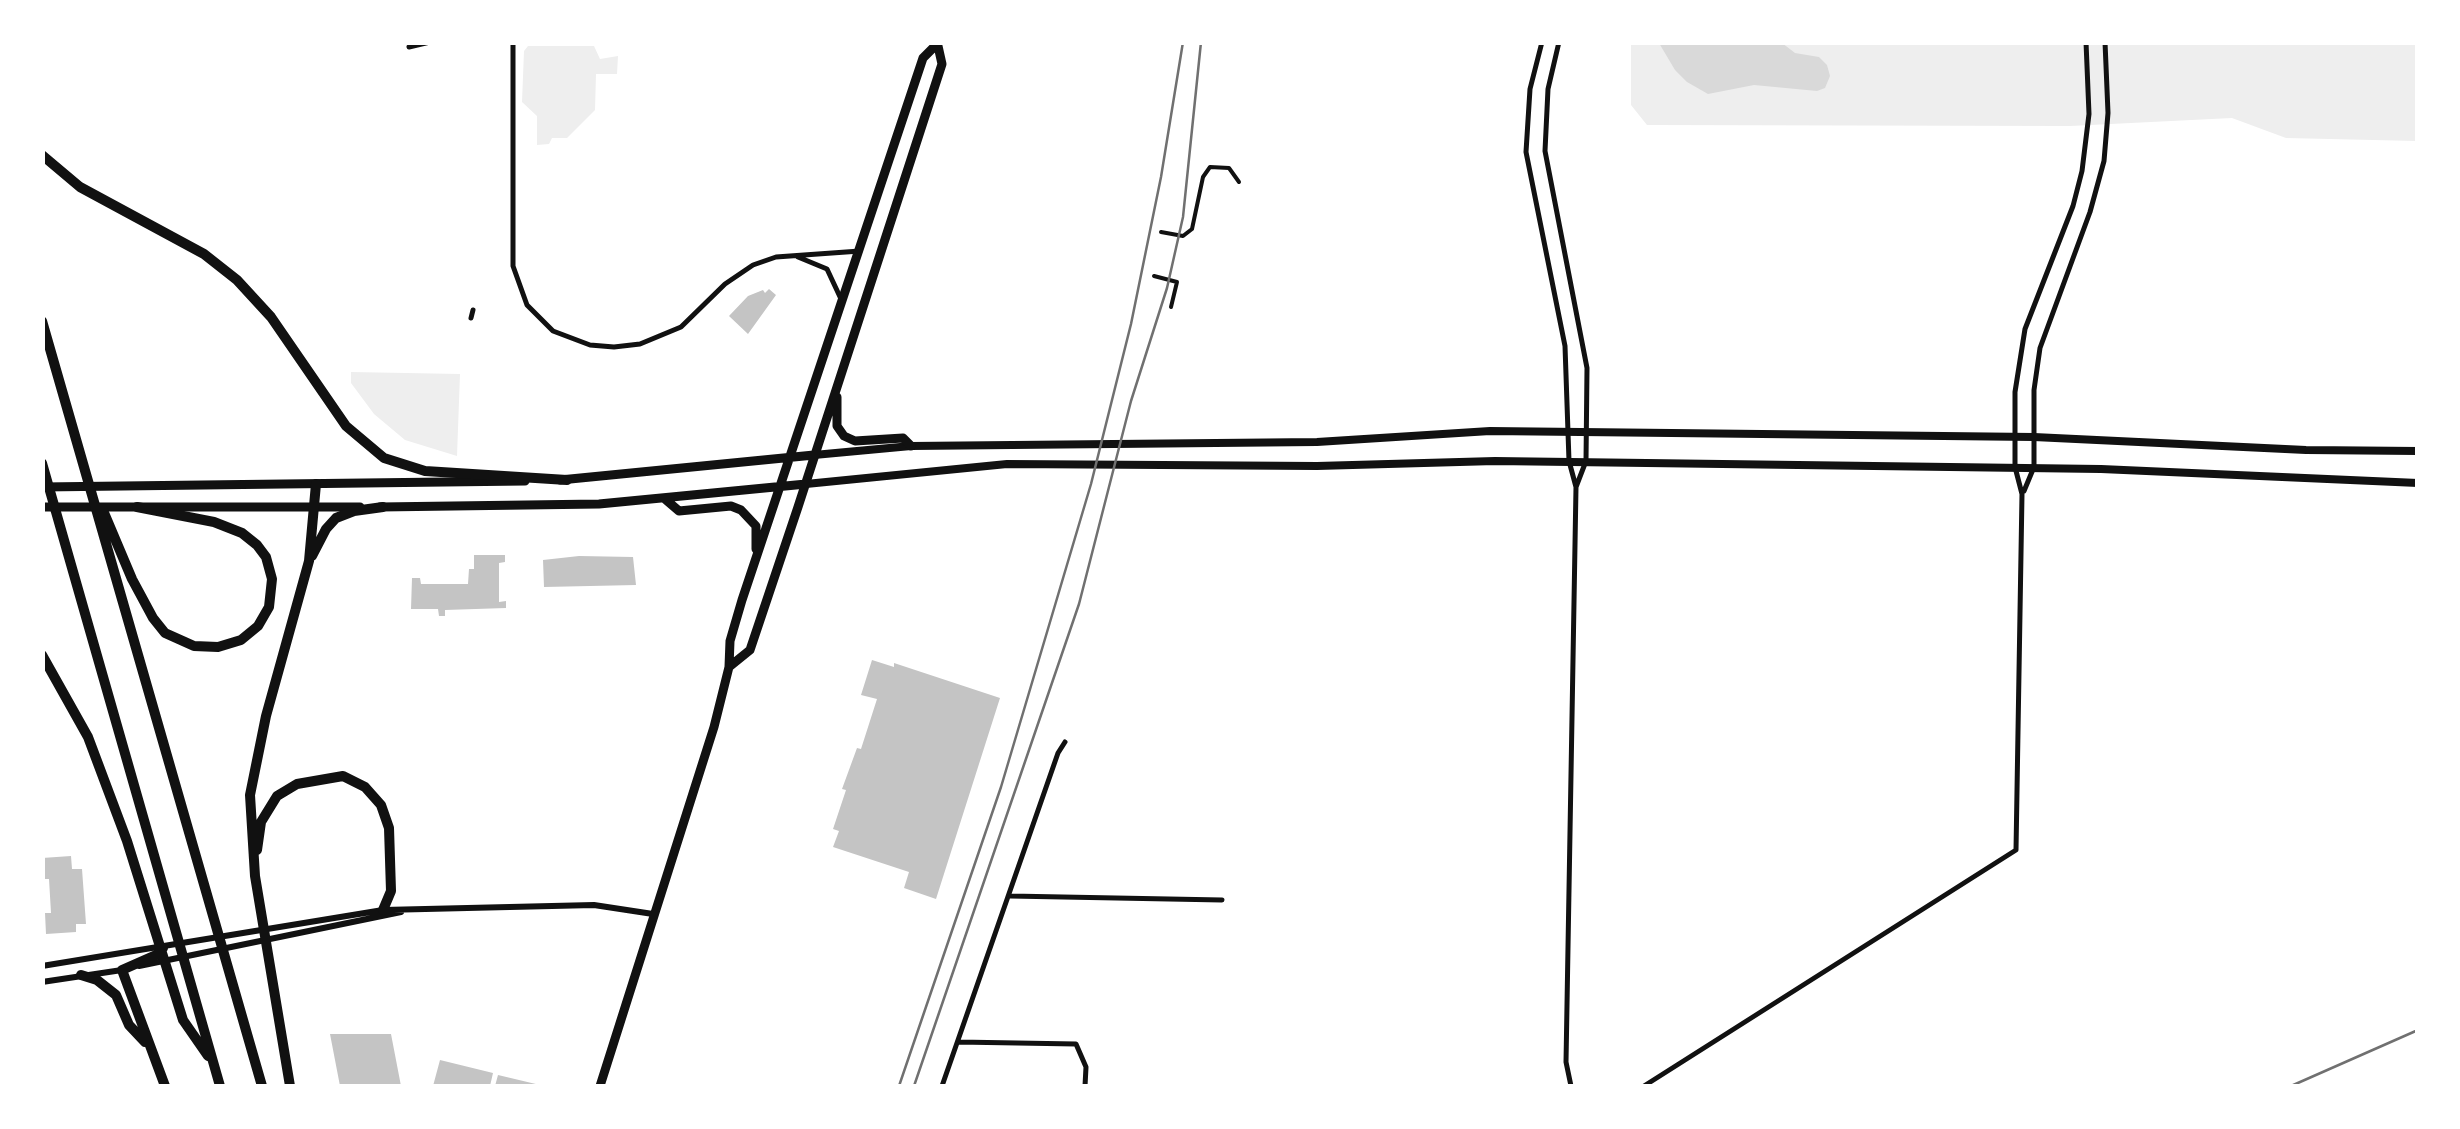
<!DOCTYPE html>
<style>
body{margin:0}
#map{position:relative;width:2460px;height:1129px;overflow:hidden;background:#fff;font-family:Montserrat,sans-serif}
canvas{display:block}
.frame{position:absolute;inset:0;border:45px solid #fff;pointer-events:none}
</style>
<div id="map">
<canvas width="2460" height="1129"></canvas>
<div class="frame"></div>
</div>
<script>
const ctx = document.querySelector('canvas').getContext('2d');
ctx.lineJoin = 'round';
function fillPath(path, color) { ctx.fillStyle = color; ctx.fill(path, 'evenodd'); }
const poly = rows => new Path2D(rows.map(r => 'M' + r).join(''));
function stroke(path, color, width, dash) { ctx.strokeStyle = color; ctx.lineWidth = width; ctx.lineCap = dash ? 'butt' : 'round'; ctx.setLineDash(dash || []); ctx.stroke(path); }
fillPath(poly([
 [1631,43,2417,43,2417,141,2286,138,2232,118,2070,126,1647,125,1631,105],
 [528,46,594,46,600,59,618,56,617,74,596,74,595,110,567,138,552,138,549,144,537,145,537,116,522,102,524,51],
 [351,372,460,374,457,456,405,440,374,414,351,383]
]), '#eee');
fillPath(poly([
 [1659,43,1782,43,1795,53,1819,57,1827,65,1830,76,1825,88,1817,91,1754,85,1708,94,1687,82,1675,70]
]), '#d9d9d9');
fillPath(poly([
 [769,289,776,295,748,334,729,316,748,296,763,290,765,293],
 [474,555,505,555,505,562,499,563,499,602,506,601,506,608,445,610,445,616,439,616,438,609,411,609,412,578,420,578,421,584,468,584,469,569,474,569],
 [579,556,633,557,636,585,544,587,543,560],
 [872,660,894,667,894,663,1000,698,936,899,904,888,909,872,833,847,839,831,833,829,846,790,842,789,857,748,861,749,877,699,861,695],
 [71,856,72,869,82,869,86,924,76,924,76,932,46,934,45,913,51,913,49,879,42,879,42,858],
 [330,1034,391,1034,401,1086,340,1086],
 [440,1060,493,1073,490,1086,433,1086],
 [498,1075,540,1085,539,1086,495,1086]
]), '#c4c4c4');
stroke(poly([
 [1161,232,1183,236,1192,229,1203,177,1210,167,1229,168,1239,182],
 [1154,276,1177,282,1171,307]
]), '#111', 4);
stroke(poly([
 [513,42,513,266,527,305,553,331,590,345,614,347,640,344,681,327,725,284,753,265,776,257,860,251],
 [1542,42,1530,89,1526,152,1565,346,1569,461,1576,487,1566,1062,1571,1086],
 [1559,42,1548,89,1545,151,1587,368,1586,461,1576,487],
 [409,47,430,42],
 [798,257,827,269,841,299],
 [471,318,473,310],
 [2024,491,2034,467,2034,390,2040,348,2090,212,2104,161,2108,113,2105,42],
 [1010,896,1222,900],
 [958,1042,1076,1044,1086,1067,1085,1086],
 [942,1086,1058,753,1065,742],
 [1644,1086,2016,850,2022,494,2015,467,2015,392,2025,329,2073,206,2082,171,2089,114,2086,42]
]), '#111', 5);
stroke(poly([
 [42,966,383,910,594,905,653,914],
 [139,966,401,912],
 [42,982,122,970]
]), '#111', 6);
stroke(poly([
 [814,455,911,446,1317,442,1490,431,2034,437,2306,450,2418,451],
 [806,484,1007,464,1317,466,1495,461,2101,469,2418,483]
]), '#111', 8);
stroke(poly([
 [837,397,837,426,844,436,855,441,903,438,911,446],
 [560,480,814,455],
 [42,487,525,481],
 [665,499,679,511,731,506,741,510,756,526,756,549],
 [42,507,360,507],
 [380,507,599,504,806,484],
 [729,667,750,650,798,507,942,64,938,46],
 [600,1086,714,727,729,667,730,641,742,600,923,58,939,42]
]), '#111', 9);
stroke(poly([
 [42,155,80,187,204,254,237,280,271,317,346,426,384,458,425,471,567,480],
 [42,321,262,1086],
 [42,463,220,1086],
 [102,508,132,579,153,618,165,633,194,646,218,647,241,640,258,626,269,607,272,579,266,557,257,545,242,533,214,522,137,507],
 [312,556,326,529,336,518,354,511,383,507],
 [42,655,88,737,127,841,183,1020,208,1056],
 [257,850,261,822,277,796,297,784,343,776,365,787,381,805,389,828,391,891,383,910],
 [163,948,156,955,122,970,165,1086],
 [81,975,97,980,116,995,129,1025,145,1042],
 [290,1086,255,876,250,795,266,716,309,561,316,484]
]), '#111', 10);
stroke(poly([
 [899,1086,1001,787,1091,484,1131,324,1161,177,1183,42]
]), '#707070', 2.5);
stroke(poly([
 [914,1086,1079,604,1131,401,1167,288,1183,217,1201,42],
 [2291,1086,2418,1030]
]), '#707070', 2.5);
</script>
